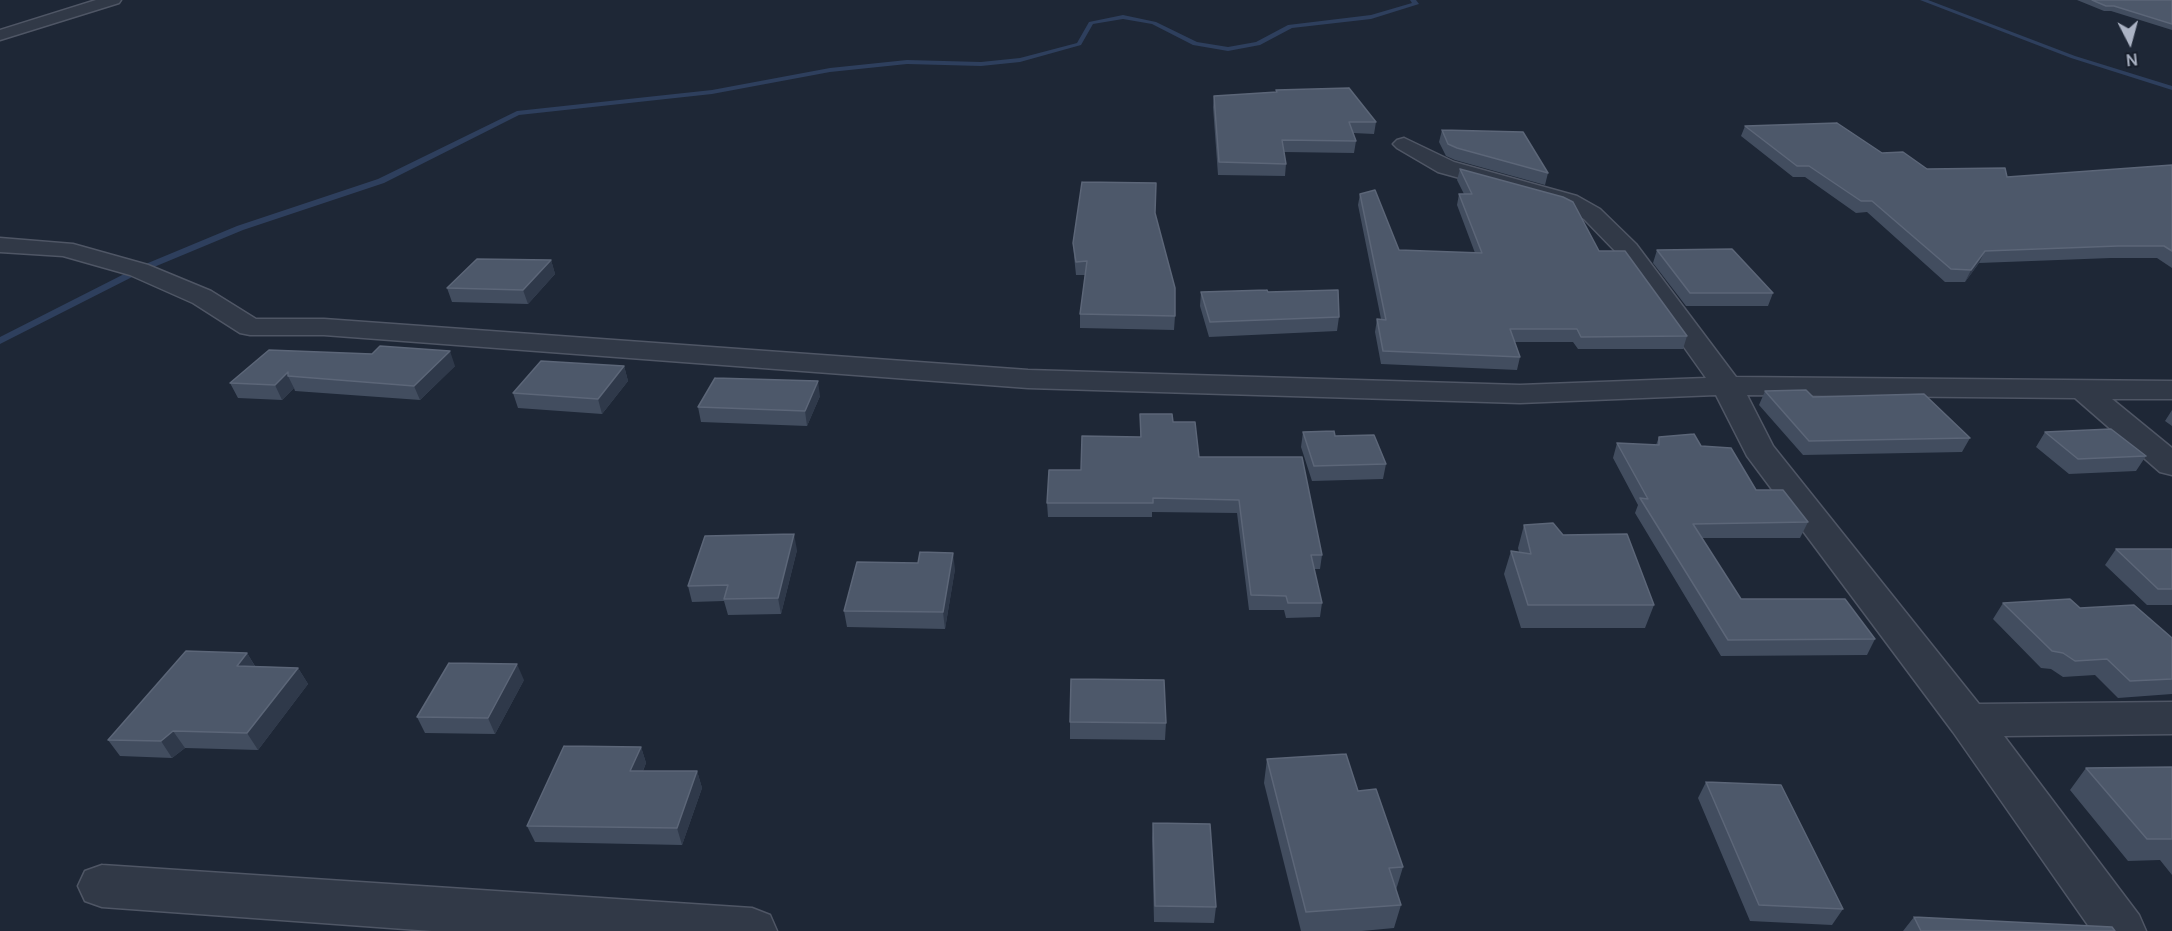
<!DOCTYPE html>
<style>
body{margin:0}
#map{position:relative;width:2172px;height:931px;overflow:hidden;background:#1e2736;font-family:Manrope,sans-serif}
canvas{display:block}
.north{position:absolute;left:2100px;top:12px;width:60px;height:60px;-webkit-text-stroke:4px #171e2b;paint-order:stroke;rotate:174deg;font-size:16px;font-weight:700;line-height:24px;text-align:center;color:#abb3c4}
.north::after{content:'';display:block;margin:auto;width:21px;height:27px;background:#abb3c4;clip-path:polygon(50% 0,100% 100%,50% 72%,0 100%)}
</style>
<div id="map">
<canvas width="2172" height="931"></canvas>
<div class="north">N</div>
</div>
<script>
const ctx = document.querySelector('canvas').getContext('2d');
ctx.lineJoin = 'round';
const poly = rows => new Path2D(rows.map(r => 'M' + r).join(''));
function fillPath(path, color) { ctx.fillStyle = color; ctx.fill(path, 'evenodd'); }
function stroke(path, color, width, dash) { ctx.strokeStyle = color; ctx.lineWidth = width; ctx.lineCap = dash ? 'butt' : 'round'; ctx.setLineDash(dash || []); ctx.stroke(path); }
fillPath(poly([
 [1410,0,1416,0,1419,4,1371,19,1292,28,1260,45,1228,51,1193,45,1152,24,1123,19,1093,24,1081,45,1020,62,981,66,907,64,830,72,712,94,519,115,384,183,243,230,142,272,0,344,0,337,136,268,237,226,378,179,517,111,712,90,830,68,907,60,981,62,1020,58,1077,43,1089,22,1123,15,1156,22,1197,42,1228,47,1256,42,1288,25,1371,15,1412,3,1410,0],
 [1920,0,1928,0,2075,56,2172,86,2172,90,2071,58,1920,0]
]), '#2e3f5d');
const street = poly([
 [96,0,121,0,119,3,0,40,0,30,96,0],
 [1404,138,1454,162,1577,196,1600,209,1636,244,1736,377,2172,381,2172,399,2112,399,2172,448,2172,475,2160,472,2075,398,1747,395,1773,446,1979,704,2172,702,2172,734,2004,736,2139,915,2146,931,2092,931,1953,732,1747,456,1716,395,1520,403,1028,388,324,335,250,335,240,333,193,303,130,275,63,256,0,252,0,238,73,244,148,265,211,291,256,319,324,319,1028,370,1520,385,1706,378,1618,254,1584,219,1561,206,1438,172,1397,148,1393,144,1397,140,1404,138],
 [102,865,752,908,770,915,777,931,432,931,102,907,85,901,78,886,85,871,102,865]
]);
stroke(street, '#4f5665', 3);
fillPath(street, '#313947');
fillPath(poly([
 [2077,0,2172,0,2172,30,2111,11,2104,11],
 [1276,90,1376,122,1374,134,1353,133,1356,141,1354,153,1284,152,1286,164,1285,176,1218,175,1213,107,1214,96,1276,92],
 [1745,126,1882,153,1927,169,2007,177,2172,165,2172,268,2157,258,2111,258,1979,263,1965,282,1945,282,1867,212,1856,213,1805,177,1793,177,1741,136],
 [1442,130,1548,173,1545,185,1455,160,1446,156,1439,142],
 [1460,169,1599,251,1687,336,1683,349,1578,349,1573,342,1515,342,1520,357,1517,370,1381,364,1375,332,1377,319,1381,319,1358,205,1360,194,1399,250,1475,253,1457,205,1459,194,1464,194,1457,180],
 [1155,213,1175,316,1174,330,1080,328,1080,314,1085,275,1076,275,1074,256,1073,243],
 [1657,250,1773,293,1768,306,1686,306,1653,263],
 [551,260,555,274,528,304,452,302,447,288],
 [1201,292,1268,292,1339,317,1337,331,1209,337,1200,306],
 [269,350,455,366,420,400,295,391,294,388,282,400,238,398,230,383],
 [624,366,628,381,602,414,518,408,513,393],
 [1765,391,1813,397,1970,438,1962,452,1803,455,1759,405],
 [820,396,807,426,701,422,698,407],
 [2172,410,2172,426,2165,421],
 [1140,414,1173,422,1199,457,1322,555,1320,569,1314,569,1322,603,1320,617,1286,618,1284,610,1249,610,1237,513,1152,512,1152,517,1048,517,1047,503,1081,470,1140,437],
 [1303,432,1335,436,1386,464,1383,479,1312,481,1301,447],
 [2045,432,2146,456,2136,471,2069,474,2036,447],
 [1659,437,1701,446,1756,490,1808,522,1800,538,1702,538,1741,599,1875,639,1867,655,1721,656,1635,513,1638,505,1613,458,1617,443,1656,445],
 [1524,525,1563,535,1654,605,1645,628,1521,628,1504,574,1511,551,1519,552,1518,548],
 [2116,549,2172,549,2172,605,2147,605,2105,565],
 [797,550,781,614,728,615,724,601,692,602,688,586],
 [955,569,945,629,847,627,844,611],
 [2003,603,2080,608,2172,638,2172,694,2118,698,2095,675,2063,677,2051,669,2041,668,1993,619],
 [247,653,255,666,298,668,308,684,258,750,185,748,172,758,120,756,108,740],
 [524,680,495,734,425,733,417,717],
 [1070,722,1166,723,1165,740,1070,739],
 [641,747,646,763,643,771,697,771,702,788,682,845,535,842,527,826],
 [1267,759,1358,791,1403,867,1396,890,1401,905,1394,928,1362,931,1301,931,1264,783],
 [2172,767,2172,875,2160,860,2128,861,2070,790,2086,768],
 [1706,782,1843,909,1832,925,1750,921,1698,798],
 [1153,823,1216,907,1214,923,1154,922,1152,839],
 [1914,917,2115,931,1903,931]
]), '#424d5f');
fillPath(poly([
 [1985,251,1979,263,1965,282,1971,270],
 [551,260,555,274,528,304,523,290],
 [450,351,455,366,420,400,414,386],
 [624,366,628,381,602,414,598,399],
 [288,372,288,376,294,388,282,400,275,385],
 [818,381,820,396,807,426,805,411],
 [794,534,797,550,781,614,778,598],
 [953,553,955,569,945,629,943,612],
 [247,653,257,670,237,666],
 [517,664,524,680,495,734,488,718],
 [298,668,308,684,258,750,247,733],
 [173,731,185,748,172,758,161,741],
 [641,747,646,763,636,787,630,771],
 [697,771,702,788,682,845,677,828]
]), '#2f394a');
const building = poly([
 [2092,0,2172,0,2172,24,2114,6,2106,6,2092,0],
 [1349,88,1376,122,1349,122,1356,141,1282,140,1286,164,1219,162,1214,96,1277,92,1276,90,1349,88],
 [1837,123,1882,153,1903,152,1927,169,2005,168,2007,177,2172,165,2172,251,2164,246,2118,246,1985,251,1971,270,1951,269,1872,201,1861,201,1809,166,1797,166,1745,126,1837,123],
 [1442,130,1523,132,1548,173,1457,148,1448,144,1442,130],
 [1460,169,1563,197,1573,202,1599,251,1625,251,1687,336,1581,337,1577,329,1510,329,1520,357,1383,351,1377,319,1386,320,1360,194,1375,190,1399,250,1482,253,1459,194,1472,194,1460,169],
 [1082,182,1156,183,1155,213,1175,288,1175,316,1080,314,1087,261,1076,262,1073,243,1082,182],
 [1732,249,1773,293,1690,293,1657,250,1732,249],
 [477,259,551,260,523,290,447,288,477,259],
 [1267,290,1268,292,1338,290,1339,317,1210,322,1201,292,1267,290],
 [380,346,450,351,414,386,288,376,288,372,275,385,230,383,269,350,372,354,380,346],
 [541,361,624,366,598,399,513,393,541,361],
 [715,378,818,381,805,411,698,407,715,378],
 [1806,390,1813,397,1924,394,1970,438,1809,441,1765,391,1806,390],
 [1140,414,1172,414,1173,422,1195,422,1199,457,1302,457,1322,555,1311,555,1322,603,1288,603,1286,596,1251,595,1239,500,1153,498,1153,503,1047,503,1049,470,1081,470,1082,436,1141,437,1140,414],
 [2111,429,2146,456,2078,459,2045,432,2111,429],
 [1334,431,1335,436,1374,435,1386,464,1314,466,1303,432,1334,431],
 [1694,434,1701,446,1731,448,1756,490,1783,490,1808,522,1693,524,1741,599,1845,599,1875,639,1728,640,1640,498,1648,499,1617,443,1659,445,1659,437,1694,434],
 [1553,523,1563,535,1627,534,1654,605,1528,605,1511,551,1531,554,1524,525,1553,523],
 [794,534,778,598,724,599,728,585,688,586,705,536,794,534],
 [2116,549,2172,549,2172,589,2158,589,2116,549],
 [920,552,953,553,943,612,844,611,857,562,918,563,920,552],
 [2070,599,2080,608,2134,605,2172,638,2172,679,2130,681,2107,659,2075,661,2063,653,2052,651,2003,603,2070,599],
 [186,651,247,653,237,666,298,668,247,733,173,731,161,741,108,740,186,651],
 [449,663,517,664,488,718,417,717,449,663],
 [1071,679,1164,680,1166,723,1070,722,1071,679],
 [564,746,641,747,630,771,697,771,677,828,527,826,564,746],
 [1346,754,1358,791,1376,789,1403,867,1389,868,1401,905,1306,912,1267,759,1346,754],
 [2172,767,2172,839,2147,839,2086,768,2172,767],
 [1706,782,1781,785,1843,909,1759,905,1706,782],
 [1153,823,1210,824,1216,907,1155,906,1153,823],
 [1914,917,2112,927,2115,931,1921,931,1914,917]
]);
fillPath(building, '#4d586a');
stroke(building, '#5c6678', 1.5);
</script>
